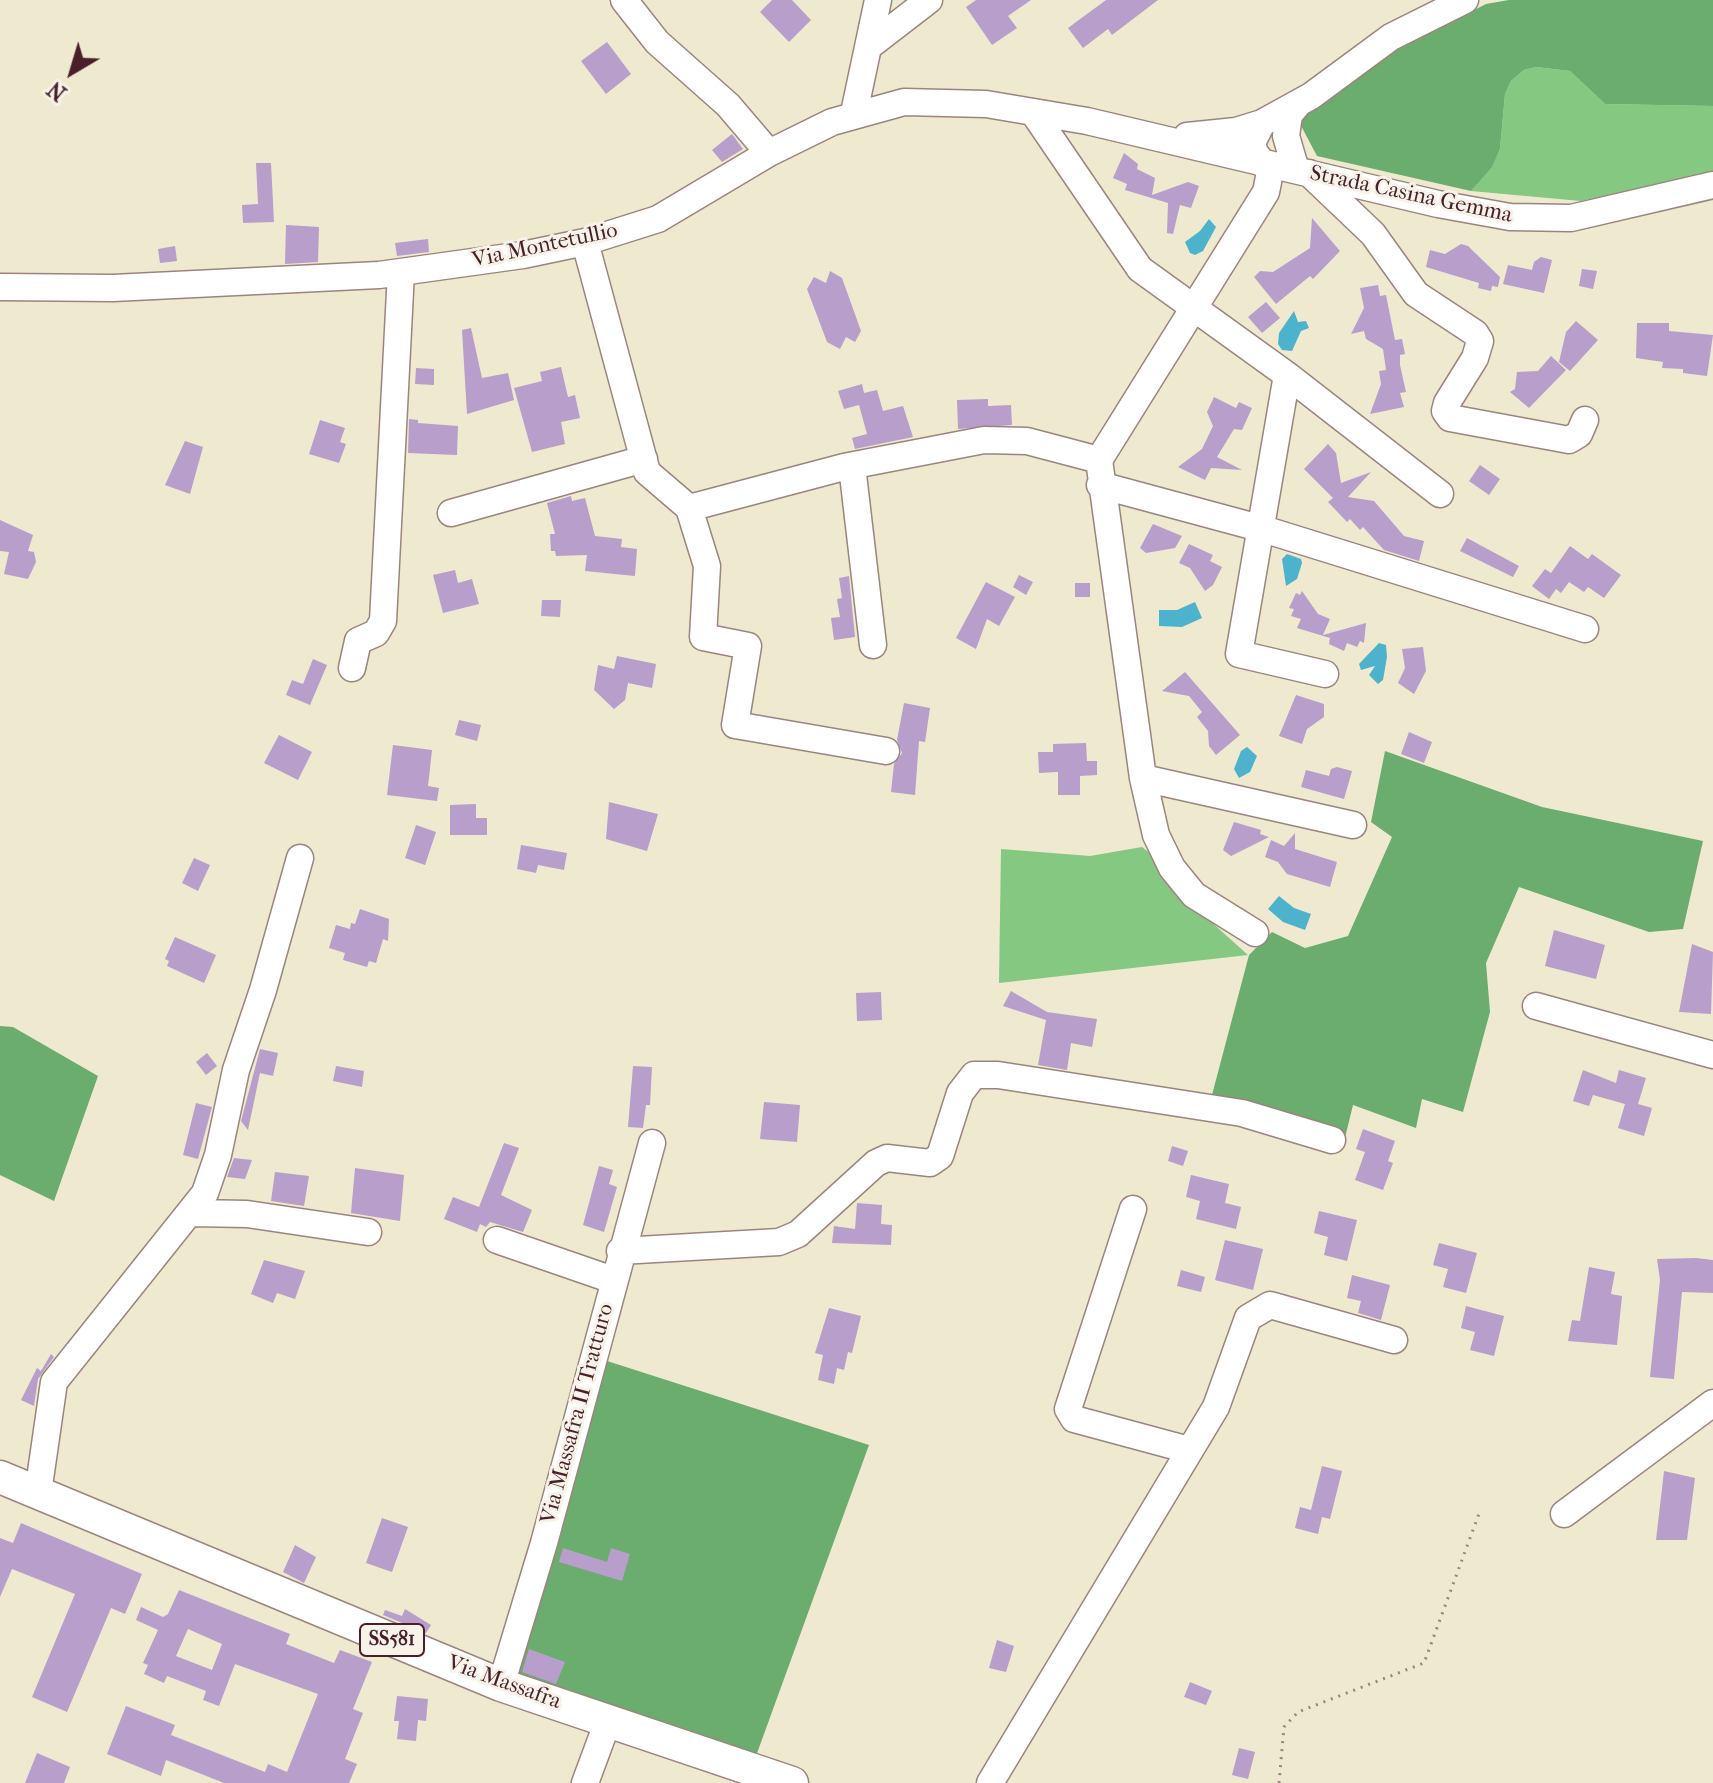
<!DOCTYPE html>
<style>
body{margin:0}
#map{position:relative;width:1713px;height:1783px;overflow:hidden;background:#efe9d0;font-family:"IM FELL French Canon",serif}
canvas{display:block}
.north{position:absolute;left:32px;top:32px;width:80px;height:80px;-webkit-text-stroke:6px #f7f3e8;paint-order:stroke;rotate:218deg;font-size:22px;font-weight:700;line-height:32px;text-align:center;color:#4a1f2b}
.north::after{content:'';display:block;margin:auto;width:28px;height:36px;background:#4a1f2b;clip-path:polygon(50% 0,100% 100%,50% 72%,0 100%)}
</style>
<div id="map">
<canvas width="1713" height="1783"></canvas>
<div class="north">N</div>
</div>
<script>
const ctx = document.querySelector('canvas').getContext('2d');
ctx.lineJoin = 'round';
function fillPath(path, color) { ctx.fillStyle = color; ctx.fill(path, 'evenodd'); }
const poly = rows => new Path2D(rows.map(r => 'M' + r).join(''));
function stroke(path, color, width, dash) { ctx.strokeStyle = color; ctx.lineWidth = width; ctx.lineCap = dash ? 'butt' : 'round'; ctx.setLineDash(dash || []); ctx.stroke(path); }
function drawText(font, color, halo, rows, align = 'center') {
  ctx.font = font + ' "IM FELL French Canon",serif'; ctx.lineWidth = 6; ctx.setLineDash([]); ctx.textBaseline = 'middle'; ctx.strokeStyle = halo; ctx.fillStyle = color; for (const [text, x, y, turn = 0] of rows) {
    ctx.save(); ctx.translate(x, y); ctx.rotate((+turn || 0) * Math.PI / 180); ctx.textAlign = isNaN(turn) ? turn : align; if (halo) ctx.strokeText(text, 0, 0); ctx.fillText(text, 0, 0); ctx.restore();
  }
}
fillPath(poly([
 [1536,67,1570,71,1605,104,1713,106,1713,173,1581,201,1471,191,1492,166,1500,149,1505,94,1511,81,1524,70],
 [1142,847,1155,857,1189,902,1248,955,999,983,1001,849,1090,856]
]), '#84c881');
fillPath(poly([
 [1509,0,1713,0,1713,106,1605,104,1570,71,1536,67,1524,70,1511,81,1505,94,1500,149,1492,167,1471,191,1317,156,1298,120,1358,70,1486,4],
 [1385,751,1542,807,1703,841,1683,929,1649,932,1519,887,1486,963,1490,1012,1463,1112,1422,1099,1416,1128,1353,1105,1343,1146,1208,1110,1249,955,1272,932,1305,948,1348,936,1392,837,1371,822],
 [0,1026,13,1027,98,1076,54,1201,0,1175],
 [604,1360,869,1445,752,1767,508,1678]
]), '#6bac6f');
fillPath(poly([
 [1209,219,1216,227,1203,251,1195,255,1190,253,1185,242,1200,231],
 [1294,311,1298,322,1306,321,1309,328,1301,331,1292,351,1282,350,1278,344,1279,333],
 [1287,554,1301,559,1302,563,1297,579,1286,586,1282,559],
 [1195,602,1202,618,1182,627,1159,626,1159,610,1177,610],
 [1379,643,1386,645,1387,657,1383,680,1378,684,1369,675,1375,666,1361,670,1359,664],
 [1247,747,1257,756,1250,772,1239,778,1234,769,1241,751],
 [1279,896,1294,908,1311,914,1305,930,1283,922,1268,909]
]), '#4db3cc');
fillPath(poly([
 [772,0,792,0,811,20,789,42,760,12],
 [976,0,1031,0,1008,16,1017,28,992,45,966,7],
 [1106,0,1158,0,1112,35,1108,29,1083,48,1068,28],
 [607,42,631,74,606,94,581,61],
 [732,134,743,149,722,162,712,150],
 [1124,153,1138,164,1137,169,1155,178,1152,195,1188,182,1199,186,1191,208,1180,205,1173,234,1167,233,1168,203,1125,190,1127,184,1113,178],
 [256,163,271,163,274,222,243,223,242,205,258,204],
 [1312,218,1340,251,1313,279,1310,276,1276,304,1254,277,1260,271,1273,272,1310,248],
 [286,225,319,227,318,262,285,264],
 [428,239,429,252,397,256,395,243],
 [1461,244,1468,246,1500,277,1498,287,1492,286,1491,291,1478,288,1479,283,1426,267,1430,250,1445,254],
 [175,246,177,261,160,263,158,249],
 [1541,257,1552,260,1544,293,1503,284,1508,265,1532,270,1534,262],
 [1582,269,1597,271,1593,289,1579,286],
 [830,271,842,278,861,331,855,342,846,337,840,349,827,342,807,289,814,277,826,283],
 [1378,285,1380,296,1386,295,1395,340,1402,339,1405,354,1400,355,1400,365,1406,392,1400,393,1404,407,1370,414,1381,384,1379,371,1386,370,1383,349,1366,339,1364,331,1351,334,1364,308,1360,288],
 [1266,302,1280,318,1262,333,1248,317],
 [1576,321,1598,340,1570,371,1559,362,1566,332],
 [1637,323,1669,323,1669,331,1713,335,1707,376,1683,373,1683,369,1662,368,1663,362,1636,358],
 [471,328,482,378,508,373,514,400,467,414,462,330],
 [1551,356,1566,370,1529,408,1510,392,1515,389,1517,372,1538,371],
 [561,367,568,397,575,395,580,418,561,422,565,444,532,452,514,388,542,381,540,372],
 [416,368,434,369,434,385,415,384],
 [862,384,864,393,877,390,883,411,903,406,913,437,855,449,852,438,867,434,859,405,844,409,838,391],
 [1214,397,1236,408,1239,402,1252,408,1242,430,1234,429,1217,457,1242,470,1211,468,1205,480,1178,467,1202,449,1213,426,1207,412],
 [988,399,988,406,1011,405,1012,425,958,429,957,400],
 [409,419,418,420,418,423,458,426,457,455,408,453],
 [320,420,345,428,340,442,346,444,339,463,309,454],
 [185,441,203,447,190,494,165,485],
 [1328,444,1336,453,1341,483,1371,472,1348,497,1374,501,1404,536,1424,541,1419,561,1384,550,1363,527,1360,530,1350,519,1347,522,1328,502,1333,498,1304,469],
 [1480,465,1500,479,1489,495,1469,481],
 [571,496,572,501,585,498,595,536,622,539,621,547,637,549,635,576,585,571,587,555,556,556,555,551,551,551,550,534,555,534,547,503],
 [0,520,33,535,28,551,34,552,36,562,28,579,4,574,9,552,0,551],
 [1153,524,1182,536,1175,548,1146,553,1140,548],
 [1467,538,1519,566,1513,577,1460,551],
 [1189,544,1213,555,1210,561,1222,567,1213,585,1205,591,1190,568,1179,563],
 [1570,546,1588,559,1592,554,1621,575,1604,598,1588,587,1584,592,1569,582,1561,593,1556,589,1549,599,1532,586,1545,569,1551,573],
 [455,570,458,583,472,579,479,604,443,613,433,575],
 [1019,575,1033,582,1026,595,1013,587],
 [849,576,855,637,834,640,831,618,840,617,837,599,842,598,839,578],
 [986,582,1015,597,999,626,987,619,976,649,956,638],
 [1075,583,1090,583,1090,597,1075,597],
 [1302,591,1318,614,1330,619,1323,635,1366,623,1364,643,1360,641,1357,647,1347,643,1344,651,1329,644,1330,638,1297,628,1301,619,1291,616,1294,609,1289,608,1296,593,1300,595],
 [542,600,561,600,560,617,541,616],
 [1423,647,1426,671,1414,694,1398,683,1405,668,1402,649],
 [617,656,656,664,652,688,628,683,625,700,614,709,594,690,598,665,614,669],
 [313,659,327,665,310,705,286,695,292,680,303,684],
 [1185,672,1240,735,1216,755,1209,746,1208,731,1197,717,1202,712,1189,696,1162,691],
 [1296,695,1324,704,1324,717,1307,729,1302,744,1279,736],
 [904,703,930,708,925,742,919,741,915,795,891,792,894,764,902,753,897,740],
 [459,720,481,725,477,741,455,735],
 [1409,732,1432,742,1424,763,1401,754],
 [279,735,312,752,298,780,264,763],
 [1086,743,1087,761,1097,761,1097,775,1080,776,1080,795,1058,795,1058,772,1039,773,1038,752,1053,752,1053,744],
 [393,745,432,750,428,786,439,788,437,801,387,795],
 [1337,767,1352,771,1344,799,1301,787,1306,770,1329,776,1331,769],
 [609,802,658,814,647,851,606,839],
 [476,804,476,818,487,818,487,835,450,835,450,805],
 [1234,822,1261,830,1260,834,1269,837,1231,856,1223,850],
 [416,825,436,832,425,865,405,858],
 [1295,833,1295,849,1337,862,1330,887,1287,874,1278,862,1265,857,1271,840,1284,846],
 [521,845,567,853,564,870,538,865,536,873,517,869],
 [194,858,210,865,198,891,182,883],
 [360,909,389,919,388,941,383,939,376,963,369,961,367,967,343,960,345,953,329,948,336,925,350,929,351,923,355,924],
 [1554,930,1605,945,1596,979,1545,966],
 [175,937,216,955,204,983,167,966,169,961,165,959],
 [1692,944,1713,952,1711,1014,1679,1012],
 [1011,991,1047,1012,1097,1019,1092,1047,1071,1043,1067,1070,1038,1065,1046,1020,1003,1006],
 [881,992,882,1020,857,1021,856,993],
 [260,1049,278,1053,273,1076,260,1073,248,1130,241,1121],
 [207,1053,217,1066,206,1075,196,1062],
 [336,1066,364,1071,362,1087,333,1081],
 [633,1066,652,1067,650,1105,646,1105,643,1128,628,1127],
 [1583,1070,1616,1083,1619,1070,1646,1078,1638,1104,1652,1108,1644,1136,1618,1128,1625,1104,1593,1095,1589,1106,1573,1101],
 [764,1102,800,1105,797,1142,760,1139],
 [196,1103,212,1107,198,1159,183,1155],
 [1363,1129,1395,1141,1388,1161,1393,1163,1383,1190,1355,1180,1365,1152,1356,1149],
 [504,1143,519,1148,501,1195,532,1210,523,1232,490,1222,486,1227,480,1224,477,1232,444,1219,453,1197,479,1207],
 [1172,1146,1188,1151,1183,1166,1168,1161],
 [234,1158,252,1160,245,1179,227,1177],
 [599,1166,613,1170,609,1184,617,1187,604,1232,583,1225],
 [355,1168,404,1175,400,1221,351,1213],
 [275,1172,309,1176,304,1206,271,1201],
 [1191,1175,1229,1184,1225,1203,1241,1207,1236,1229,1196,1219,1200,1201,1186,1197],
 [857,1203,882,1205,881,1224,892,1225,891,1245,832,1243,834,1226,855,1229],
 [1319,1211,1357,1220,1347,1261,1324,1255,1328,1237,1314,1233],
 [1225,1240,1263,1249,1253,1290,1215,1280],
 [1439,1243,1477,1253,1466,1293,1443,1287,1448,1269,1433,1265],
 [1696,1258,1713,1260,1713,1293,1682,1292,1674,1379,1650,1377,1660,1280,1657,1259],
 [264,1260,305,1271,295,1299,277,1293,273,1303,251,1294],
 [1589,1267,1615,1272,1611,1294,1622,1296,1617,1345,1568,1341,1572,1320,1580,1321],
 [1181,1270,1205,1277,1201,1292,1177,1286],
 [1352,1275,1390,1285,1381,1320,1358,1313,1361,1301,1347,1298],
 [1466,1306,1504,1316,1494,1356,1470,1350,1475,1332,1461,1328],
 [829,1308,861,1316,852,1353,848,1352,844,1370,837,1368,834,1384,818,1380,823,1355,815,1353],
 [51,1354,54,1357,38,1379,34,1406,21,1400,37,1368,41,1371],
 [1322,1466,1342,1471,1330,1519,1322,1517,1318,1534,1295,1528,1300,1507,1311,1510],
 [1664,1471,1695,1478,1687,1540,1656,1540],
 [382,1518,408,1527,392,1572,366,1563],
 [21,1523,142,1574,125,1614,111,1608,67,1712,32,1697,75,1594,12,1569,0,1597,0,1538,13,1543],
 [295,1545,316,1557,304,1583,283,1572],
 [563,1548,607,1562,611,1548,630,1554,622,1581,559,1562],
 [179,1590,290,1634,286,1644,334,1663,340,1650,372,1662,353,1709,363,1713,345,1759,357,1764,349,1783,224,1783,166,1760,161,1776,107,1754,126,1706,175,1725,171,1735,265,1772,268,1764,287,1772,318,1694,235,1664,219,1706,203,1700,206,1691,167,1676,164,1683,144,1674,148,1665,143,1663,158,1630,136,1620,141,1607,163,1617,168,1614],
 [188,1629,222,1644,212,1670,176,1656],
 [405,1609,431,1625,426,1633,383,1615,385,1610,402,1616],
 [997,1640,1014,1646,1006,1672,989,1668],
 [529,1649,565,1662,556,1684,522,1672],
 [1190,1682,1212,1691,1206,1705,1184,1697],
 [397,1696,428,1699,426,1721,418,1720,416,1741,397,1739,399,1721,394,1721],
 [1239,1748,1255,1752,1248,1779,1232,1775],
 [37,1753,70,1767,64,1783,25,1783]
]), '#b89ecb');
const minor = poly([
 [624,0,657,42,728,105,769,153],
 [868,47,929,0],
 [1033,112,1140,269,1287,375,1440,494],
 [854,113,878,0],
 [1187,136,1236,131,1262,123,1311,96,1391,37,1465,0],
 [1296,170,1286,136,1289,115,1298,104],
 [1309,173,1373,234,1416,294,1475,333,1480,341,1475,358,1447,403,1445,411,1450,418,1569,440,1579,434,1585,420],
 [585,242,647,472,689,508,707,566,703,637,748,646,735,725,886,751],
 [0,287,113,288,379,275,523,255,585,242,658,219,769,153,832,122,904,102,986,104,1087,121,1438,204,1510,217,1571,218,1713,185],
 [1287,375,1239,654,1325,674],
 [852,466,873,645],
 [1100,485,1263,529,1585,629],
 [689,508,844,467,984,440,1027,441,1099,460],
 [451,513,644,459],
 [352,668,358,641,376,633,383,621,401,272],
 [1143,778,1353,825],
 [1255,933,1194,895,1172,868,1156,835,1143,778,1099,460,1266,192,1270,172,1255,153,1252,143,1262,123],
 [1536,1006,1713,1055],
 [1133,1209,1068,1409,1074,1419,1189,1450],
 [192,1213,247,1214,368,1232],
 [497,1240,613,1280],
 [620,1251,779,1242,798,1234,876,1163,887,1158,930,1163,940,1156,960,1093,974,1075,998,1075,1242,1113,1332,1140],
 [38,1493,54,1382,205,1193,218,1155,236,1070,263,990,300,858],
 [1564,1514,1713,1403],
 [501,1685,544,1543,652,1143],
 [585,1783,608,1721],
 [990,1783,1216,1407,1248,1318,1270,1305,1394,1340]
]);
const major = poly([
 [0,1477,501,1685,792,1783]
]);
stroke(minor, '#9c847e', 29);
stroke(major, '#9c847e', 35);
stroke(poly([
 [1279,1783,1284,1727,1298,1712,1424,1663,1480,1511]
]), '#9c847e', 3, [2, 6]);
stroke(minor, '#fff', 26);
stroke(major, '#fff', 32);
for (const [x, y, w] of [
 [392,1640,64]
]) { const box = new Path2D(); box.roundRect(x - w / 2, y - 16, w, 32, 6); ctx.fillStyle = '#f7f3e8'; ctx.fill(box); stroke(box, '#4a1f2b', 2); }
drawText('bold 20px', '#4a1f2b', null, [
 ["SS581",392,1640]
]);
drawText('22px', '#4a1f2b', '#f7f3e8', [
 ["Strada Casina Gemma",1411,195,12],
 ["Via Montetullio",545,246,-12],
 ["Via Massafra II Tratturo",578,1414,-75],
 ["Via Massafra",504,1683,20]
]);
</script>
